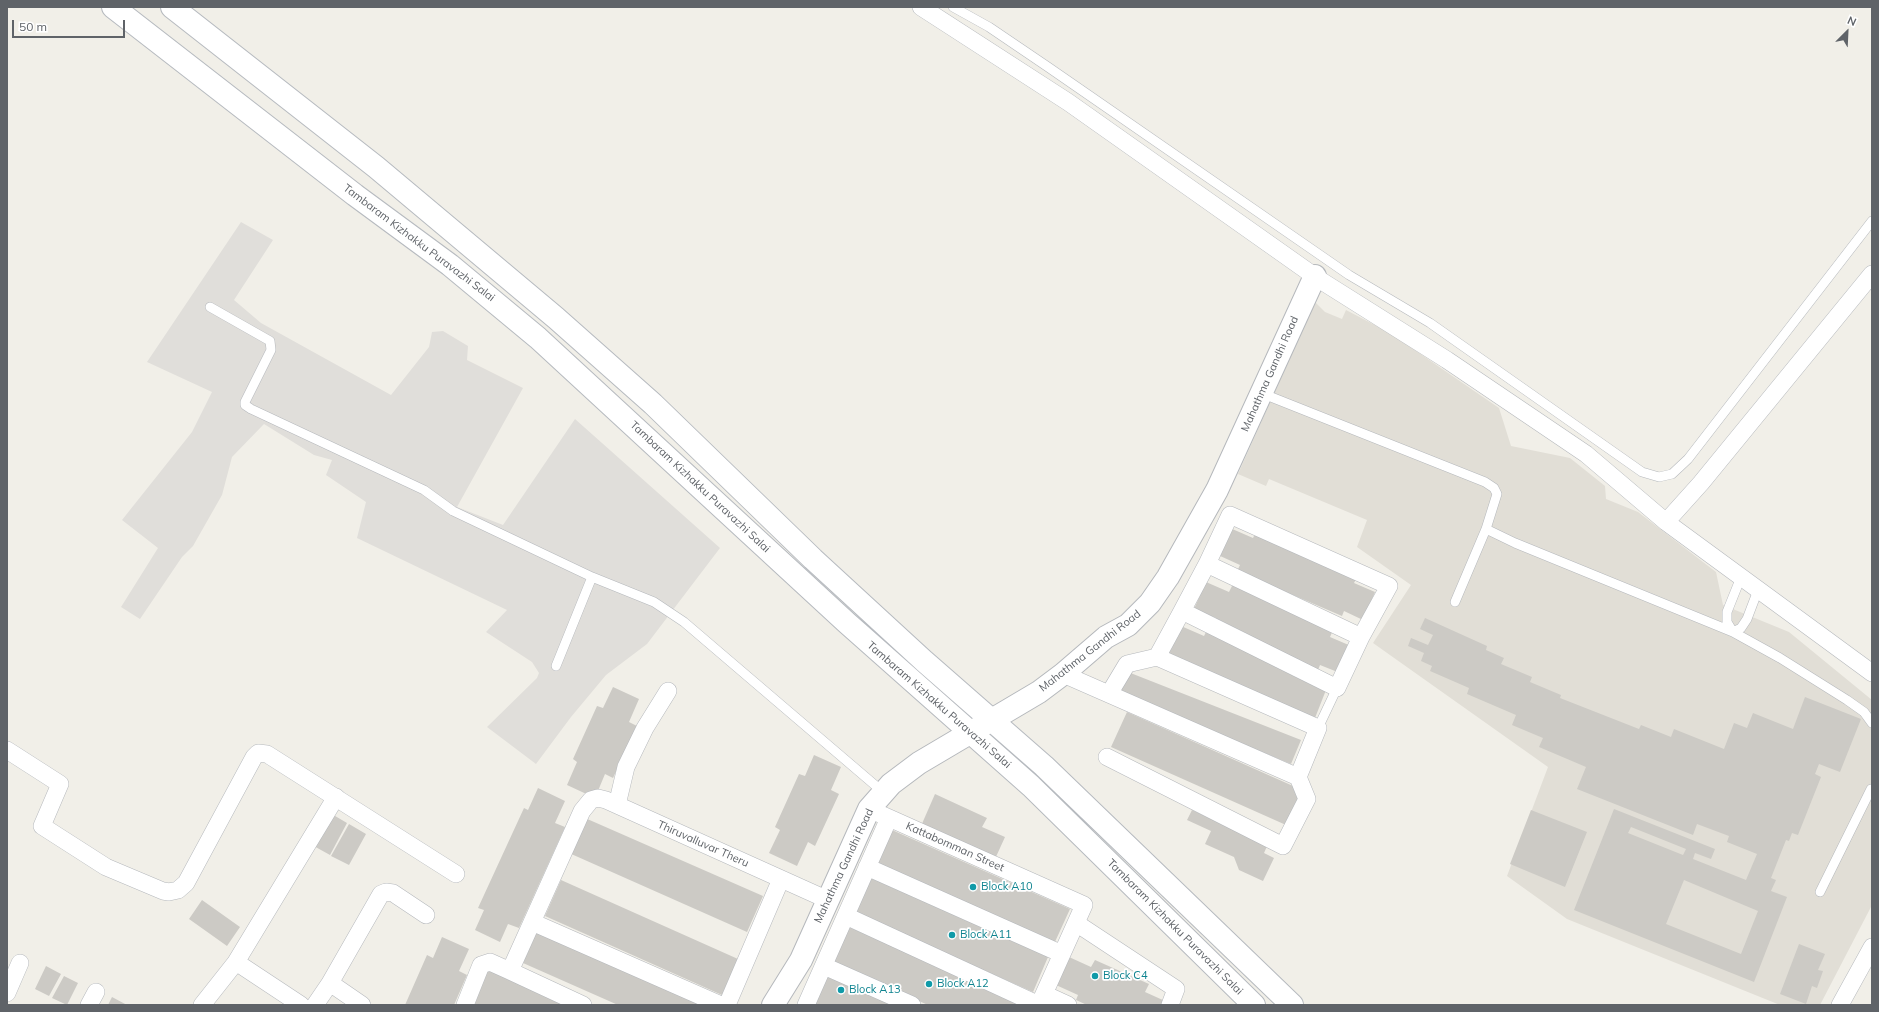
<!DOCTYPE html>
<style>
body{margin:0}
#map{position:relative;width:1879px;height:1012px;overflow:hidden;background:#f1efe8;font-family:Mulish,sans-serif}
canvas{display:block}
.frame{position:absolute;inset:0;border:8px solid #5f6368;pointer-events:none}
.north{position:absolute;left:1827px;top:12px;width:40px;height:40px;-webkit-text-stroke:3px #fff;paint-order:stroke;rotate:24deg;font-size:11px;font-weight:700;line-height:16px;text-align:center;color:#5f6368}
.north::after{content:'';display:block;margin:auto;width:14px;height:18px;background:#5f6368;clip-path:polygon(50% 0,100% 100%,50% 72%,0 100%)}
.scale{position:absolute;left:12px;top:20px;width:113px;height:18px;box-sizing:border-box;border:2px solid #5f6368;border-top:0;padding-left:5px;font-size:12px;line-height:14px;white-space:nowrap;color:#5f6368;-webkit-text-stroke:3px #fff;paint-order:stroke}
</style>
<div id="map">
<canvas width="1879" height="1012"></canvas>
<div class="frame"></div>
<div class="north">N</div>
<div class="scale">50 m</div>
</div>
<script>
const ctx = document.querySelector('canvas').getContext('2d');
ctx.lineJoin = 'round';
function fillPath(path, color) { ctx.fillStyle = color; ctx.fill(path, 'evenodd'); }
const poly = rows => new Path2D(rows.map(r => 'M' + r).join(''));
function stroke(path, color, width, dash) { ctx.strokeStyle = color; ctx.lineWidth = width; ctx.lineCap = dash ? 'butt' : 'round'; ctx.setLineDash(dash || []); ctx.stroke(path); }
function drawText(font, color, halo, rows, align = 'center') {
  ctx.font = font + ' Mulish,sans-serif'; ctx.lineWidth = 3.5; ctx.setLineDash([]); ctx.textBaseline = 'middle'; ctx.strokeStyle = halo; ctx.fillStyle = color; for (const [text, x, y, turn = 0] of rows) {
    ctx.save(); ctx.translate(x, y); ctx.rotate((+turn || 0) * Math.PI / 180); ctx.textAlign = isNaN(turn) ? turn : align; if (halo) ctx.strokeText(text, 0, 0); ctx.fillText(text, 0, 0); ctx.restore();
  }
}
fillPath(poly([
 [241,222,273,240,234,300,261,323,391,395,429,347,432,332,443,331,468,346,467,360,523,388,457,507,503,525,575,419,720,548,647,644,606,675,571,717,536,764,487,727,537,678,539,673,532,662,486,632,507,610,357,538,366,502,326,475,332,460,314,455,264,424,232,457,222,495,193,546,182,557,140,619,121,607,158,548,122,520,192,432,212,392,147,362]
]), '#e0deda');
fillPath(poly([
 [1315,302,1325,312,1342,319,1346,310,1390,333,1499,408,1511,446,1570,458,1605,486,1606,499,1638,512,1716,572,1723,605,1789,632,1872,700,1872,905,1820,1005,1780,1005,1567,919,1507,876,1548,767,1373,643,1411,585,1357,547,1367,520,1269,479,1266,486,1238,474]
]), '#e1ded6');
fillPath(poly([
 [1230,528,1253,538,1257,530,1358,575,1354,583,1375,592,1363,620,1344,611,1342,616,1237,571,1240,565,1218,555],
 [1206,582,1229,592,1233,584,1334,628,1330,637,1351,646,1340,673,1320,665,1318,670,1214,624,1216,618,1194,609],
 [1425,618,1487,646,1486,650,1504,658,1501,664,1532,677,1530,682,1561,695,1560,698,1639,729,1641,725,1671,737,1674,729,1724,749,1734,723,1747,728,1753,713,1793,729,1805,697,1861,719,1840,772,1819,764,1815,774,1821,777,1798,835,1792,833,1789,841,1786,840,1771,878,1776,880,1771,891,1787,897,1754,982,1574,910,1614,809,1715,849,1711,859,1695,853,1693,859,1746,880,1757,854,1727,842,1729,836,1697,824,1693,835,1577,789,1586,767,1539,747,1543,738,1512,725,1516,715,1467,694,1469,688,1430,671,1432,666,1421,661,1424,653,1408,646,1411,638,1428,645,1433,635,1420,629],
 [1631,827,1686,849,1683,855,1628,833],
 [1684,880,1758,911,1741,954,1666,924],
 [1181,626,1204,636,1208,628,1326,690,1315,718,1189,669,1191,663,1169,653],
 [1128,672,1301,740,1291,764,1118,692],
 [613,687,639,699,629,722,637,726,613,778,605,774,595,798,567,785,577,762,573,759,597,706,603,708],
 [1127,712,1302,790,1286,825,1111,747],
 [814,755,841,767,831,790,839,794,815,846,808,842,797,866,769,853,780,830,775,827,799,774,805,776],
 [538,788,565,801,555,823,565,827,519,928,508,924,500,942,475,930,484,910,478,908,524,808,528,810],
 [935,794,987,818,982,827,1005,837,995,859,921,826],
 [1192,810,1268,844,1264,853,1274,858,1263,881,1239,870,1234,857,1205,844,1211,831,1187,820],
 [1531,810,1587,832,1565,887,1510,864],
 [330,813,347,823,330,855,312,845],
 [585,818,763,896,747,932,569,853],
 [349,824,366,834,349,865,331,856],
 [892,830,1070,909,1054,944,877,865],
 [871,878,1048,957,1033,992,855,913],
 [561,880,738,959,722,995,545,916],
 [202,900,240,927,227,946,189,919],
 [539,927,714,1005,618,1005,523,963],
 [849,927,1024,1005,928,1005,833,963],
 [442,937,469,949,459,971,467,975,454,1005,405,1005,427,955,433,958],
 [1799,944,1825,954,1818,970,1823,971,1817,988,1812,986,1806,1004,1780,994],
 [1069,957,1091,967,1095,960,1149,984,1145,992,1165,1001,1163,1005,1087,1005,1076,1000,1078,995,1056,985],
 [46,966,61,974,49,996,35,989],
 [489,967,573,1005,478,1005,473,1003],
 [827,975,895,1005,814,1005],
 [64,976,78,983,67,1005,52,998],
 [112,997,127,1005,108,1005]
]), '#cccac5');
const service = poly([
 [953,7,989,27,1048,67,1349,275,1430,323,1642,472,1659,477,1672,474,1688,459,1872,221],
 [210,307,270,341,271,350,245,402,245,405,251,409,424,490,453,511,592,577,654,602,684,622,883,792],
 [1261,393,1485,482,1494,488,1497,494,1486,529,1515,543,1733,632,1780,658,1847,700,1864,712,1872,723],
 [1455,602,1486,529],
 [1733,632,1727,622,1727,612,1741,577],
 [1733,632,1741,628,1747,619,1758,590],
 [556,666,592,577],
 [1318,728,1337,688],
 [1820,892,1871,789]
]);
const minor = poly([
 [921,7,1068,102,1320,280,1447,360,1586,454,1666,522,1872,673],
 [1666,522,1701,483,1872,274],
 [1182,611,1207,564],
 [1063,674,1298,777,1318,728,1157,657,1182,611,1337,688,1361,637,1207,564,1230,515,1389,586,1361,637],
 [1109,694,1127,664,1157,657],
 [7,750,60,784,42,826,106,867,163,891,169,892,178,890,186,883,254,757,258,753,267,754,456,874],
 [1107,757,1283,846,1307,799,1298,777],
 [617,805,626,767,645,728,668,691],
 [869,809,1084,905,1039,1005],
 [867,867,1062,954],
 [846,916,1039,1005],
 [532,922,721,1005],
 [1076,923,1176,989,1170,1005],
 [236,962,301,1005],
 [824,966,912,1005],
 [330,983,362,1005],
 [7,993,20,963],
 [1044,994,1068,1005],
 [89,1005,96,992],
 [202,1005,236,962,336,797],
 [315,1005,330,983,381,894,386,892,393,893,426,915],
 [465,1005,481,965,490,962,510,971],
 [583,1005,510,971,582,811,591,800,598,798,606,800,828,900],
 [727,1005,781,879],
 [806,1005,889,818],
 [1840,1005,1872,947]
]);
const tertiary = poly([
 [773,1005,801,960,869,809,891,784,919,763,1039,692,1063,674,1106,637,1128,625,1150,603,1168,577,1217,490,1315,276]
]);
const secondary = poly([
 [113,7,355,195,450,265,538,338,847,623,1031,786,1254,1005],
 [172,7,376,167,556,318,653,404,813,559,924,661,1044,766,1292,1005]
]);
stroke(service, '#b5b8bc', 10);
stroke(minor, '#b5b8bc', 18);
stroke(tertiary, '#b5b8bc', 24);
stroke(secondary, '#b6babf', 24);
stroke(service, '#fff', 9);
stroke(minor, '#fff', 17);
stroke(tertiary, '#fff', 22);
stroke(secondary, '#fff', 22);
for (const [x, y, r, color] of [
 [973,887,4,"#0f9aa8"],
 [952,935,4,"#0f9aa8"],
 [1095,976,4,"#0f9aa8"],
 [929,984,4,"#0f9aa8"],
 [841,990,4,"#0f9aa8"]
]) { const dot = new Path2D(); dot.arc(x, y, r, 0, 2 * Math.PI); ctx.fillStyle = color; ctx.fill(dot); stroke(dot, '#fff', 1.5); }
drawText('11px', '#5f6368', '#fff', [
 ["Tambaram Kizhakku Puravazhi Salai",419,243,37],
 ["Mahathma Gandhi Road",1270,374,-66],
 ["Tambaram Kizhakku Puravazhi Salai",700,487,43],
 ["Mahathma Gandhi Road",1090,651,-38],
 ["Tambaram Kizhakku Puravazhi Salai",939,705,41],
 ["Thiruvalluvar Theru",703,844,24],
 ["Kattabomman Street",955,847,24],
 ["Mahathma Gandhi Road",844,866,-65],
 ["Tambaram Kizhakku Puravazhi Salai",1175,927,45]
]);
drawText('11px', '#0d838f', '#fff', [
 ["Block A10",981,887],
 ["Block A11",960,935],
 ["Block C4",1103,976],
 ["Block A12",937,984],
 ["Block A13",849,990]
], 'left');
</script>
